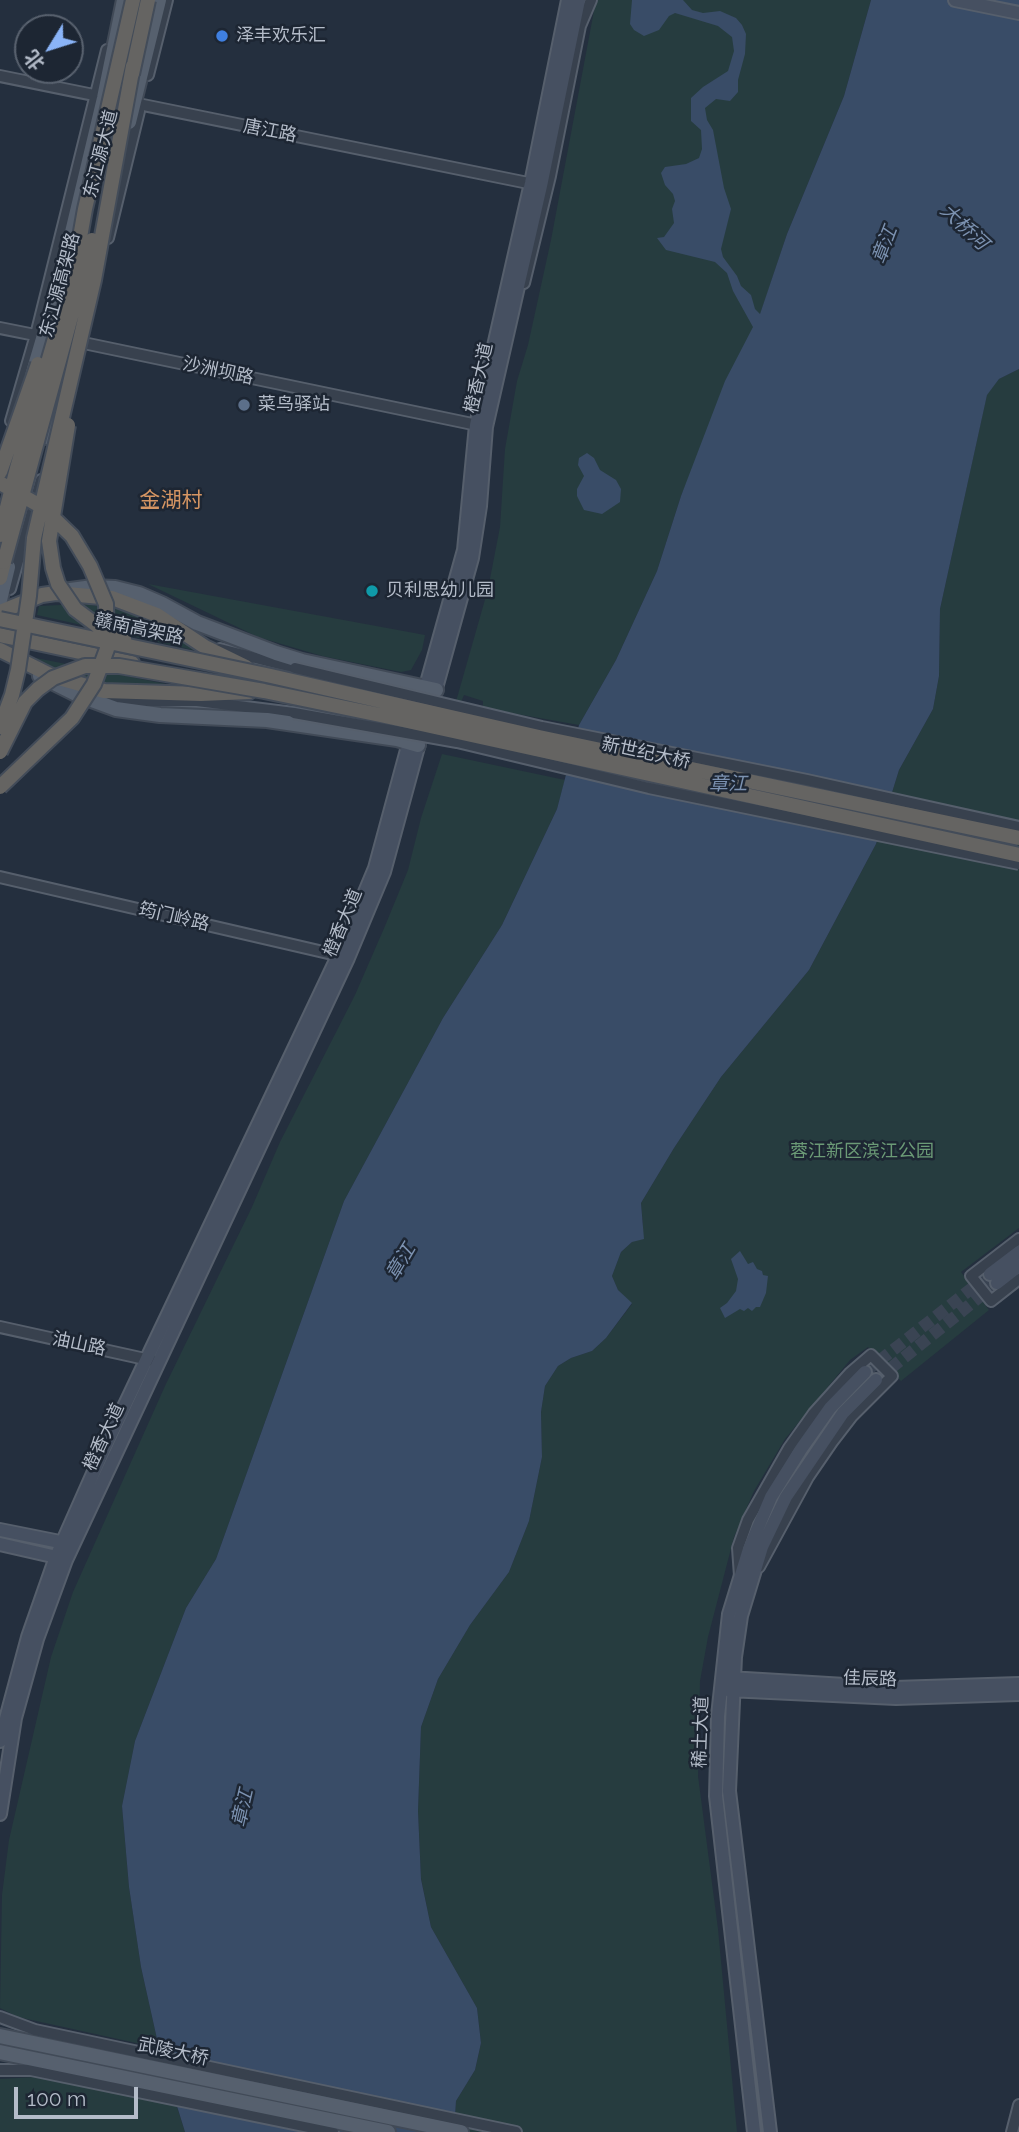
<!DOCTYPE html>
<meta charset="utf-8">
<style>
body{margin:0}
#map{position:relative;width:1019px;height:2132px;overflow:hidden;background:#242f3e;font-family:Raleway,"Noto Sans SC",sans-serif}
canvas{display:block}
.north{position:absolute;left:14px;top:14px;width:70px;height:70px;box-sizing:border-box;background:#1d2633;border:2px solid #59626f;border-radius:50%;rotate:232deg;font-size:19px;font-weight:700;line-height:28px;text-align:center;color:#b4bcc9}
.north::after{content:'';display:block;margin:auto;width:24px;height:32px;background:#8ab4f8;clip-path:polygon(50% 0,100% 100%,50% 72%,0 100%)}
.scale{position:absolute;left:14px;top:2087px;width:124px;height:32px;box-sizing:border-box;border:4px solid #b4bcc9;border-top:0;padding-left:9px;font-size:21px;line-height:24px;white-space:nowrap;color:#b4bcc9;-webkit-text-stroke:5px #1d2633;paint-order:stroke}
</style>
<div id="map">
<canvas width="1019" height="2132"></canvas>
<div class="north">北</div>
<div class="scale">100 m</div>
</div>
<script>
const ctx = document.querySelector('canvas').getContext('2d');
ctx.lineJoin = 'round';
function fillPath(path, color) { ctx.fillStyle = color; ctx.fill(path, 'evenodd'); }
const poly = rows => new Path2D(rows.map(r => 'M' + r).join(''));
function stroke(path, color, width, dash) { ctx.strokeStyle = color; ctx.lineWidth = width; ctx.lineCap = dash ? 'butt' : 'round'; ctx.setLineDash(dash || []); ctx.stroke(path); }
function drawText(font, color, halo, rows, align = 'center') {
  ctx.font = font + ' Raleway,"Noto Sans SC",sans-serif'; ctx.lineWidth = 5; ctx.setLineDash([]); ctx.textBaseline = 'middle'; ctx.strokeStyle = halo; ctx.fillStyle = color; for (const [text, x, y, turn = 0] of rows) {
    ctx.save(); ctx.translate(x, y); ctx.rotate((+turn || 0) * Math.PI / 180); ctx.textAlign = isNaN(turn) ? turn : align; if (halo) ctx.strokeText(text, 0, 0); ctx.fillText(text, 0, 0); ctx.restore();
  }
}
fillPath(poly([
 [596,0,871,0,844,96,787,234,760,315,681,496,657,571,616,660,579,725,483,708,483,701,464,695,459,707,455,705,488,589,500,527,505,449,517,381,528,345,551,240],
 [1019,369,1019,1228,961,1272,989,1310,901,1381,868,1347,850,1360,785,1439,754,1491,734,1537,708,1637,700,1681,698,1776,718,1929,737,2132,454,2132,456,2101,475,2070,481,2043,477,2008,431,1927,421,1878,418,1811,421,1727,438,1679,470,1625,509,1572,529,1521,542,1457,541,1412,545,1386,558,1366,571,1358,592,1351,606,1338,632,1304,618,1290,612,1276,621,1252,632,1242,643,1225,641,1203,674,1148,721,1077,809,970,876,844,899,770,933,709,939,676,940,609,987,394,999,379],
 [148,584,425,635,422,650,411,670,401,672,322,656,258,637],
 [81,604,119,608,157,622,211,654,37,615,39,606],
 [26,656,186,688,126,688,83,682,50,671],
 [442,754,565,780,557,809,502,925,443,1018,344,1201,216,1559,186,1608,135,1741,122,1806,129,1887,141,1967,159,2048,18,2017,0,2008,2,1895,9,1840,51,1657,73,1592,165,1386,252,1207,280,1142,355,995,385,926,408,870,421,818],
 [36,2077,176,2104,185,2132,0,2132,0,2079]
]), '#263c3f');
fillPath(poly([
 [632,0,683,0,692,10,703,13,720,11,736,18,742,25,746,34,745,54,738,80,738,92,730,101,716,99,705,108,707,120,713,130,724,188,731,209,721,249,723,257,737,276,741,286,751,295,755,309,760,314,787,234,844,96,871,0,1019,0,1019,369,999,379,987,395,940,609,939,676,933,709,899,770,876,844,809,970,721,1077,674,1148,641,1203,644,1239,632,1242,621,1252,612,1276,618,1290,632,1303,606,1338,592,1351,571,1358,558,1366,545,1386,541,1412,542,1457,529,1521,509,1572,470,1625,438,1679,421,1727,418,1811,421,1879,431,1927,477,2008,481,2043,475,2070,456,2101,454,2132,185,2132,159,2048,141,1967,129,1887,122,1806,135,1741,186,1608,216,1559,344,1201,443,1018,502,925,557,809,579,725,616,660,657,571,681,496,725,381,753,327,733,291,727,273,715,262,666,250,657,238,664,237,674,223,672,209,675,201,673,194,665,185,661,173,665,167,686,164,699,158,702,149,701,130,691,121,691,98,703,87,728,71,734,51,732,37,718,26,675,13,669,16,659,30,644,36,634,30,630,24],
 [587,453,594,458,600,470,616,480,621,489,620,502,602,514,584,510,577,496,577,489,584,476,578,465,579,458],
 [740,1251,748,1264,753,1262,757,1269,762,1271,763,1275,768,1276,766,1293,760,1307,756,1307,752,1311,748,1308,744,1311,740,1309,725,1318,720,1308,727,1303,736,1291,738,1279,731,1259]
]), '#394c67');
stroke(poly([
 [865,1372,990,1274],
 [876,1380,997,1283]
]), '#3a4453', 12, [12, 6]);
const tertiary = poly([
 [148,75,167,0],
 [0,76,538,185],
 [108,238,139,111],
 [524,283,550,176,580,26,591,0],
 [0,328,40,336],
 [74,341,482,426],
 [11,421,36,335,107,50],
 [10,589,41,480],
 [220,649,295,668],
 [97,697,120,701,197,701,294,713],
 [0,877,345,957],
 [1019,1239,971,1276,991,1301,1019,1279],
 [0,1327,154,1361],
 [740,1576,738,1548,748,1520,789,1448,814,1413,850,1373,871,1355,892,1376,852,1416,832,1442,808,1477,759,1567],
 [0,2017,35,2030,516,2132],
 [0,2070,31,2070,333,2132],
 [1012,2132,1019,2105]
]);
const secondary = poly([
 [955,0,1019,13],
 [423,697,464,550,476,425,531,183,568,0],
 [433,699,472,558,480,506,486,427,541,186,579,0],
 [990,1274,1019,1252],
 [997,1283,1019,1266],
 [0,1530,70,1544],
 [0,1544,61,1558],
 [729,1678,895,1688,1019,1684],
 [728,1690,896,1698,1019,1694],
 [0,1741,28,1637,56,1557,103,1451,339,954,375,868,411,735],
 [0,1814,15,1718,37,1639,66,1560,348,958,384,872,421,736],
 [754,2132,716,1796,718,1716,729,1614,749,1549,771,1497,801,1449,830,1408,865,1372],
 [770,2132,729,1791,735,1657,741,1616,762,1547,786,1497,843,1413,876,1380]
]);
const primary = poly([
 [129,122,159,0],
 [32,376,62,274,104,98,124,0],
 [45,437,74,342],
 [63,591,93,587,115,588,139,594,162,604,197,623,276,653,302,661,436,690],
 [0,600,8,567],
 [40,676,78,695,116,709,160,715,267,720,397,739,418,745],
 [0,2036,461,2132],
 [0,2052,388,2132]
]);
const trunk = poly([
 [0,578,4,562],
 [0,612,42,595,56,593,112,598,157,615,205,647,246,667],
 [0,635,132,663],
 [0,650,52,676,104,691,201,694,249,692]
]);
stroke(tertiary, '#565f6c', 14);
stroke(secondary, '#565f6c', 16);
stroke(primary, '#414a57', 18);
stroke(trunk, '#434c59', 18);
stroke(tertiary, '#38414e', 10);
stroke(secondary, '#465061', 12);
stroke(primary, '#56606e', 14);
stroke(trunk, '#656462', 14);
const tertiaryBridge = poly([
 [295,668,542,727,807,780,1019,827],
 [294,713,457,742,649,788,1019,864]
]);
const trunkBridge = poly([
 [132,74,148,0],
 [68,425,49,541,53,568,58,584,75,609,103,630,124,639],
 [0,472,38,364],
 [0,483,42,507,72,536,90,566,106,604,107,649,94,684,72,718,0,787],
 [0,535,17,468,73,277,85,209,133,0],
 [4,562,92,240],
 [0,619,271,676,539,737,1019,838],
 [0,727,12,695,18,670,29,596,34,538,94,280,133,66],
 [0,752,25,702,38,689,53,678,85,666,119,666,264,691,380,715,1019,855]
]);
stroke(tertiaryBridge, '#565f6c', 14, []);
stroke(trunkBridge, '#434c59', 18, []);
stroke(tertiaryBridge, '#38414e', 10);
stroke(trunkBridge, '#656462', 14);
for (const [x, y, r, color] of [
 [222,36,7,"#3f7fe0"],
 [244,405,7,"#5c6f8a"],
 [372,591,7,"#0f9aa8"]
]) { const dot = new Path2D(); dot.arc(x, y, r, 0, 2 * Math.PI); ctx.fillStyle = color; ctx.fill(dot); stroke(dot, '#1d2633', 2.5); }
drawText('18px', '#b4bcc9', '#1d2633', [
 ["泽丰欢乐汇",236,36],
 ["菜鸟驿站",258,405],
 ["贝利思幼儿园",386,591]
], 'left');
drawText('18px', '#b4bcc9', '#1d2633', [
 ["唐江路",270,131,11],
 ["东江源大道",101,154,-76],
 ["东江源高架路",60,285,-75],
 ["沙洲坝路",218,371,12],
 ["橙香大道",479,378,-77],
 ["赣南高架路",139,629,12],
 ["新世纪大桥",646,753,12],
 ["筠门岭路",174,917,13],
 ["橙香大道",343,923,-67],
 ["油山路",79,1344,12],
 ["橙香大道",104,1437,-65],
 ["佳辰路",870,1679,2],
 ["稀土大道",701,1732,-88],
 ["武陵大桥",173,2052,12]
]);
drawText('18px', '#6b9a76', '#1d2633', [
 ["蓉江新区滨江公园",862,1152]
]);
drawText('italic 19px', '#7c92b1', '#1d2633', [
 ["大桥河",964,227,43],
 ["章江",885,245,-69],
 ["章江",728,784],
 ["章江",401,1262,-59],
 ["章江",243,1808,-77]
]);
drawText('21px', '#d59563', '#1d2633', [
 ["金湖村",171,501]
]);
</script>
